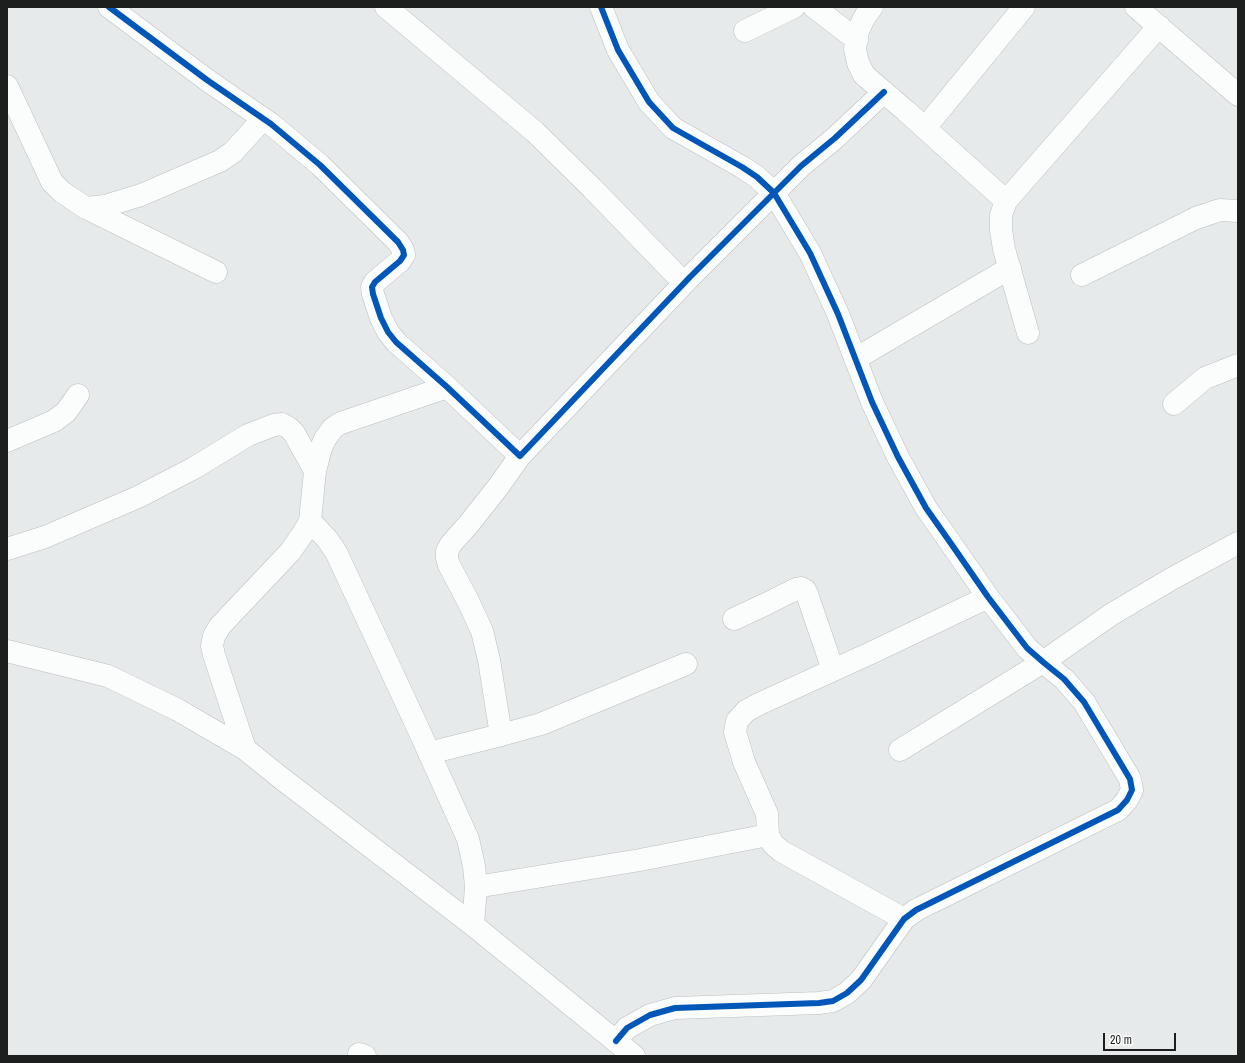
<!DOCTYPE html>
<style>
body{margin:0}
#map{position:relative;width:1245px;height:1063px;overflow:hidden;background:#e7eaeb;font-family:"Archivo Narrow",sans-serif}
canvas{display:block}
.frame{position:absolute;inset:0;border:8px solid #1d1f1f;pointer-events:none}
.scale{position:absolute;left:1103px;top:1033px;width:73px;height:18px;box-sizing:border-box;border:2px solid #1d1f1f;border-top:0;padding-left:5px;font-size:12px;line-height:14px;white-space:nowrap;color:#1d1f1f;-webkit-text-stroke:3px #fff;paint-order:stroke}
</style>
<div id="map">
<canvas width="1245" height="1063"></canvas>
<div class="frame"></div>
<div class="scale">20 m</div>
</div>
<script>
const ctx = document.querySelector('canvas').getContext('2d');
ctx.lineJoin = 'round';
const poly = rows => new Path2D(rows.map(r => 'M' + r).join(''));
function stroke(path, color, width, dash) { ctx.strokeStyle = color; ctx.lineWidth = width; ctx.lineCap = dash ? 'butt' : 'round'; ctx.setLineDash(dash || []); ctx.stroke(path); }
const minor = poly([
 [109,7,207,80,271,124,320,165,398,242,403,250,404,255,400,261,375,282,372,287,373,294,381,318,388,332,396,342,447,387,520,456,690,277,801,166,835,138,884,92],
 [386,7,535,132,592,188,684,283],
 [601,7,618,50,649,102,673,128,742,167,757,177,774,193,810,253,838,314,872,402,898,457,926,508,952,545,988,597,1027,648,1043,662,1064,679,1084,702,1130,779,1132,790,1127,800,1118,810,916,910,904,919,861,980,847,993,833,1001,819,1003,675,1008,650,1015,627,1028,616,1041],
 [814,7,857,40],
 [872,7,864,18,858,31,855,49,858,63,864,75,906,111,1006,201],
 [1136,7,1238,95],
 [745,31,794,7],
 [7,86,52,182,62,192,86,208,105,206,141,195,220,161,233,152,263,119],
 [925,128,1024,7],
 [86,208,216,272],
 [1082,275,1196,218,1220,210,1238,211],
 [1028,333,1004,249,1001,230,1001,215,1006,201,1159,26],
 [855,359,1010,268],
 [1174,404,1205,378,1238,365],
 [7,441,54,421,66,412,78,395],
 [310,521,327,539,336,552,417,726,468,839,474,866,476,887,473,925],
 [7,549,45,537,138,497,194,468,248,435,274,425,282,424,289,428,294,433,315,471],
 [734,619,766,604,796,589,801,588,805,590,807,594,833,670],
 [7,651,108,676,178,710,245,749,281,778,473,925,634,1056],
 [501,735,489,660,482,631,468,601,449,565,447,558,447,551,451,544,468,525,498,487,520,456],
 [245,749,214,655,212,646,214,636,220,626,290,552,304,532,310,521,315,471,321,448,325,439,333,428,341,423,447,387],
 [900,750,1043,662,1112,614,1173,578,1238,543],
 [429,753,501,735,541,724,686,664],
 [476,887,640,860,768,835],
 [904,919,781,851,773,844,768,835,767,814,744,762,735,732,737,721,746,711,759,704,875,651,988,597],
 [359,1054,365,1056]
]);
stroke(minor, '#bcbfbf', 23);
stroke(minor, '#fbfcfc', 22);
stroke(poly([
 [109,7,207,80,271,124,320,165,398,242,403,250,404,255,400,261,375,282,372,287,373,294,381,318,388,332,396,342,447,387,520,456,690,277,801,166,835,138,884,92],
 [601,7,618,50,649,102,673,128,742,167,757,177,774,193,810,253,838,314,872,402,898,457,926,508,952,545,988,597,1027,648,1043,662,1064,679,1084,702,1130,779,1132,790,1127,800,1118,810,916,910,904,919,861,980,847,993,833,1001,819,1003,675,1008,650,1015,627,1028,616,1041]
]), '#0057b8', 6);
</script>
